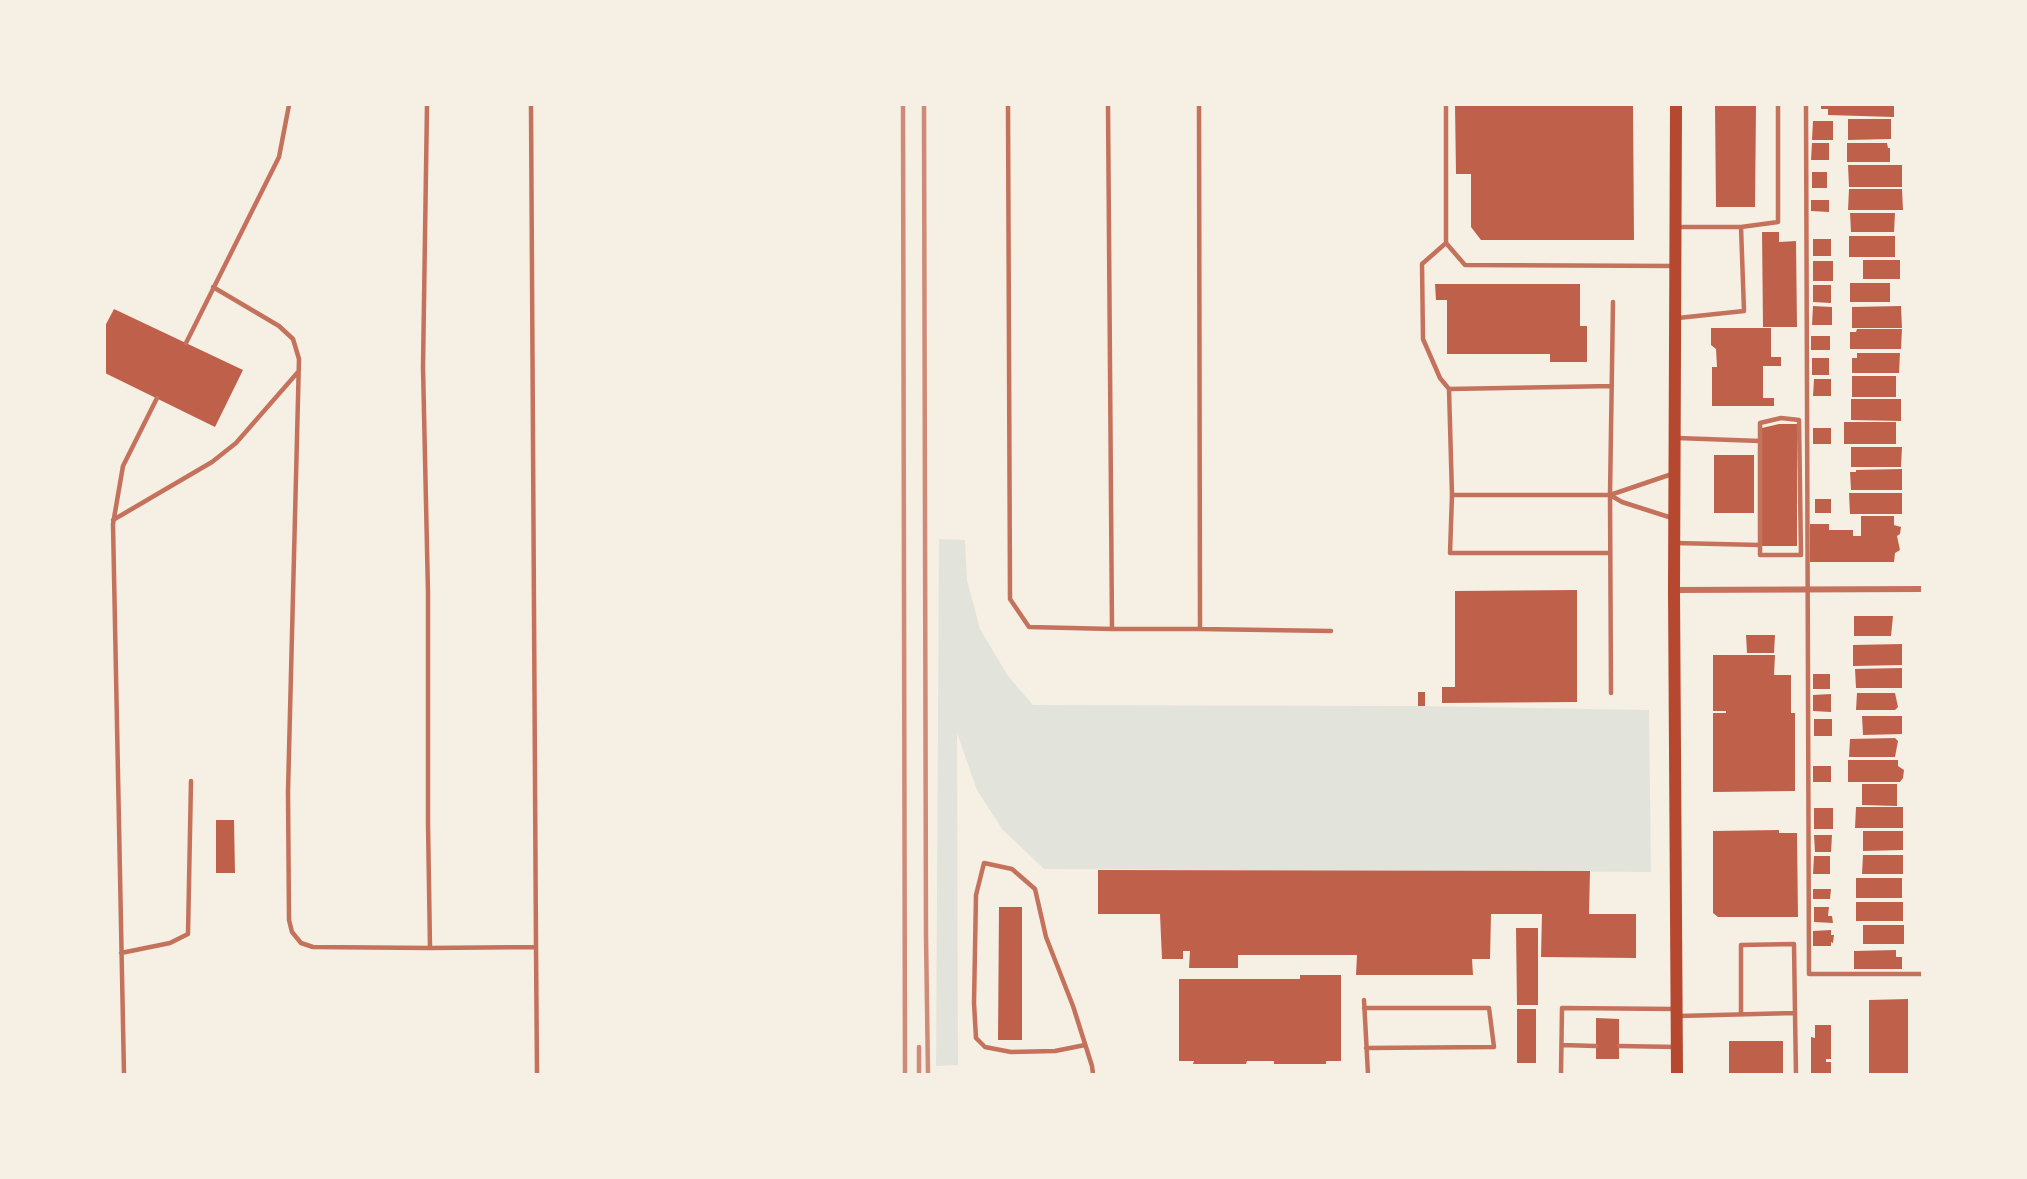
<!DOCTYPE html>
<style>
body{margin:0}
#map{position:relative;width:2027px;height:1179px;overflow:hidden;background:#f6efe4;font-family:Karla,sans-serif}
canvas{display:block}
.frame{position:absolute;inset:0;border:106px solid #f6efe4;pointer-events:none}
</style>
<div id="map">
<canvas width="2027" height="1179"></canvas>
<div class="frame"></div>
</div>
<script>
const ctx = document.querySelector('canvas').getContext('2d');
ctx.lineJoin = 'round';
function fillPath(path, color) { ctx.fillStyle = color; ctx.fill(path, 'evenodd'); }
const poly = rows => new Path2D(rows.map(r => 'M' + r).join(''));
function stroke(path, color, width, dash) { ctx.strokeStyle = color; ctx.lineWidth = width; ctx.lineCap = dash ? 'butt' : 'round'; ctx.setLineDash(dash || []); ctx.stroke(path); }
fillPath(poly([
 [939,539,965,540,967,580,980,629,1008,676,1033,705,1415,706,1649,710,1651,872,1044,869,1002,829,977,790,957,733,958,1065,936,1066]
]), '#e2e4dc');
fillPath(poly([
 [1455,105,1633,105,1634,240,1481,240,1471,227,1471,174,1456,174],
 [1715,105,1756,105,1755,207,1716,207],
 [1821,105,1894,105,1894,117,1828,115,1828,109,1821,109],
 [1848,119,1891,119,1891,139,1848,140],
 [1813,121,1833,121,1833,140,1812,140],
 [1812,143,1829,143,1829,160,1811,160],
 [1847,143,1887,143,1888,148,1890,148,1890,162,1847,162],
 [1848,165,1902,165,1902,187,1849,187],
 [1812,172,1827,172,1827,188,1812,188],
 [1849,189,1902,189,1903,210,1848,210],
 [1811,200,1829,200,1829,212,1811,211],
 [1850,213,1895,213,1894,232,1851,232],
 [1762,232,1779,232,1779,242,1796,241,1797,327,1763,327],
 [1849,236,1895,236,1895,257,1849,257],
 [1813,239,1831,239,1831,256,1813,256],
 [1863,260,1900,260,1900,279,1863,279],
 [1813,261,1833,261,1833,281,1813,281],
 [1850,283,1890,283,1890,302,1850,302],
 [1435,284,1580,284,1580,326,1587,326,1587,362,1550,362,1550,354,1447,354,1447,300,1436,300],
 [1813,285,1831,285,1831,303,1813,302],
 [1813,306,1832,307,1832,325,1812,325],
 [1901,306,1902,328,1852,328,1852,307],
 [114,309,243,370,215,427,105,373,105,326],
 [1711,328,1771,328,1771,357,1781,357,1781,366,1763,366,1763,398,1774,398,1774,406,1712,406,1712,367,1717,367,1716,349,1711,345],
 [1857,329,1902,329,1901,349,1850,349,1850,332,1856,332],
 [1811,336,1830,336,1830,350,1811,350],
 [1857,353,1900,353,1899,373,1852,373,1852,358,1857,358],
 [1812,358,1829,358,1829,375,1812,375],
 [1852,376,1896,376,1896,397,1852,397],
 [1814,379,1831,379,1831,396,1813,396],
 [1851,399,1901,399,1901,421,1851,420],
 [1844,422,1896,422,1896,444,1844,444],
 [1779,424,1797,424,1797,546,1762,546,1762,428],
 [1813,428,1831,428,1831,444,1813,444],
 [1851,447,1902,447,1901,467,1851,467],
 [1714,455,1754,455,1754,513,1714,513],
 [1902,469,1902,490,1851,490,1850,472,1856,472,1856,470],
 [1849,493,1902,493,1902,514,1850,514],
 [1815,499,1831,499,1831,513,1815,513],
 [1861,516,1894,516,1894,525,1901,527,1900,534,1897,536,1900,550,1895,553,1894,562,1810,562,1810,524,1829,524,1829,530,1853,530,1853,536,1861,536],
 [1577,590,1577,702,1442,703,1442,687,1455,687,1455,591],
 [1854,616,1893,616,1891,636,1854,636],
 [1746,635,1775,635,1774,653,1747,653],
 [1902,644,1902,665,1853,666,1853,645],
 [1713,655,1775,655,1774,675,1791,675,1791,713,1795,713,1795,791,1713,792,1713,713,1726,713,1726,711,1713,711],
 [1902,668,1902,688,1856,688,1855,669],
 [1813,674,1830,674,1830,689,1813,689],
 [1418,692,1425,692,1425,706,1418,706],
 [1857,693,1895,693,1898,707,1895,710,1856,710],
 [1831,694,1831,712,1813,711,1813,695],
 [1862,716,1902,716,1902,734,1863,735],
 [1814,719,1832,719,1832,736,1814,736],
 [1895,738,1898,741,1895,757,1849,757,1850,739],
 [1848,760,1898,760,1898,766,1904,770,1903,778,1900,782,1848,782],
 [1813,766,1831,766,1831,782,1813,782],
 [1862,784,1897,784,1897,806,1862,805],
 [1856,807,1903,807,1903,828,1855,828],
 [1814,808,1833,808,1833,829,1814,829],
 [216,820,234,820,235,873,216,873],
 [1779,830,1779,833,1797,833,1798,917,1718,917,1713,913,1713,831],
 [1863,831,1903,831,1903,850,1863,851],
 [1814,835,1832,835,1831,852,1815,852],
 [1863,855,1903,855,1903,874,1862,874],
 [1814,856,1830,856,1830,874,1813,874],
 [1098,870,1590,871,1589,914,1636,914,1636,958,1541,957,1542,914,1491,914,1490,959,1472,959,1473,975,1356,975,1357,955,1238,955,1238,968,1189,968,1190,951,1183,951,1183,959,1162,959,1160,914,1098,914],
 [1856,878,1902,878,1902,898,1856,898],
 [1813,889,1831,889,1830,899,1813,899],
 [1856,902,1903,902,1903,921,1856,921],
 [999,907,1022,907,1022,1040,998,1040],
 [1814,907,1829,907,1828,916,1832,916,1833,923,1814,922],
 [1863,925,1904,925,1904,944,1863,944],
 [1516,928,1538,928,1538,1005,1517,1005],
 [1831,930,1831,935,1834,935,1833,943,1831,942,1831,946,1813,946,1813,931],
 [1896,950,1896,957,1902,957,1902,969,1854,969,1854,951],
 [1300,975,1341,975,1341,1061,1326,1061,1326,1064,1274,1064,1274,1061,1247,1061,1246,1064,1193,1064,1194,1061,1179,1061,1179,979,1300,979],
 [1908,999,1908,1074,1869,1074,1869,1000],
 [1517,1009,1536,1009,1536,1063,1517,1063],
 [1596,1018,1619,1019,1619,1059,1596,1059],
 [1815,1025,1831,1025,1831,1059,1826,1059,1826,1062,1831,1062,1831,1074,1811,1074,1811,1037,1815,1038],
 [1729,1041,1783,1041,1783,1074,1729,1074]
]), '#bf614a');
stroke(poly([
 [1008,105,1010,599,1029,627,1112,629],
 [1108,105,1112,629,1200,629],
 [1199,105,1200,629,1331,631],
 [1446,105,1446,243,1465,265,1675,266],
 [1806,105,1809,974,1922,974],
 [1676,227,1741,227,1744,311,1678,318],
 [1741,227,1778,222,1778,105],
 [1446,243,1422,264,1423,339,1440,378,1449,389,1452,495],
 [213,287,279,326,293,339,299,359,288,791,289,920,292,932,301,943,313,947,430,948,428,823,428,593,423,367,427,105],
 [186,343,279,157,289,105],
 [1449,389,1612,386],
 [1610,495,1622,502,1672,518],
 [113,520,212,462,236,443,298,372],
 [1675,543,1760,545,1760,441,1677,438],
 [1760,545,1760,555,1801,555,1799,420,1781,418,1760,423,1760,441],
 [1610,553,1450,553,1452,495,1610,495,1672,474],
 [1611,693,1610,495,1613,302],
 [536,947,537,1074],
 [430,948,536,947,531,105],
 [121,953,170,943,188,934,191,781],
 [1364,1000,1368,1074],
 [1364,1008,1489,1008,1494,1047,1366,1048],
 [1741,1014,1741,945,1794,944,1795,1013],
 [1679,1016,1795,1013,1796,1074],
 [1085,1045,1055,1051,1011,1052,985,1047,976,1038,974,1003,976,895,984,863,1012,869,1035,889,1046,937,1073,1006,1092,1066,1093,1074],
 [1562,1045,1596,1046],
 [1619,1046,1677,1047],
 [124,1074,113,524,123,466,157,398],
 [1561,1074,1562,1008,1674,1009]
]), '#c5725c', 4.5);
stroke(poly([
 [1674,590,1922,589]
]), '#c5725c', 6);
stroke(poly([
 [1676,105,1674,590,1677,1074]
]), '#b5482f', 12);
stroke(poly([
 [903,105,905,1074],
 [924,105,926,936,928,1074],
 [919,1047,919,1074]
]), '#cf8b77', 4.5);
</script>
